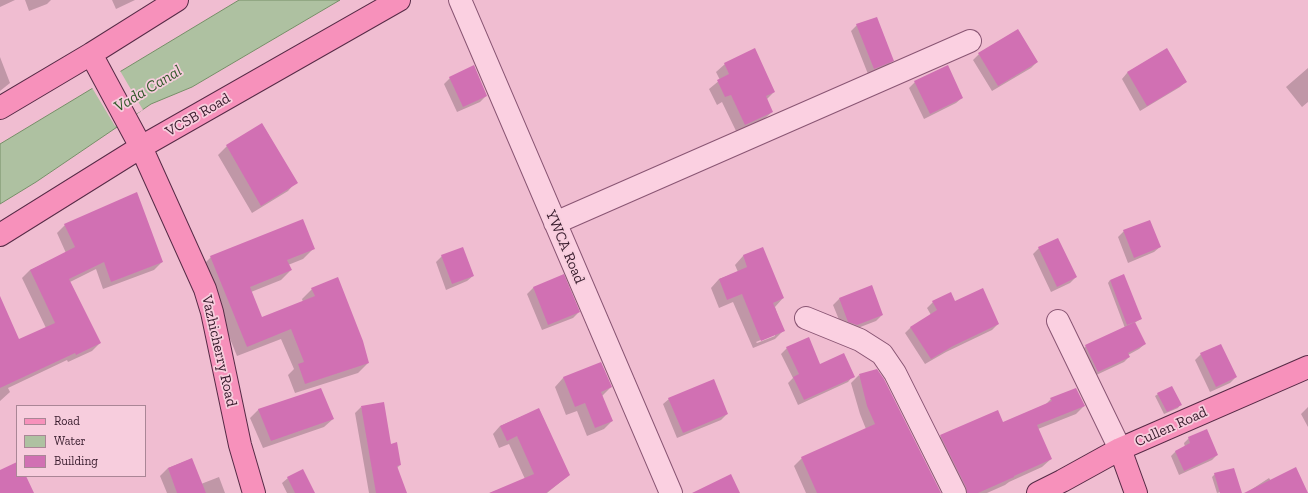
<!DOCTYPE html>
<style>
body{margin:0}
#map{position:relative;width:1308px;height:493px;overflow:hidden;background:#f0bdd1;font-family:"Zilla Slab",serif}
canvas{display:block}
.legend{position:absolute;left:16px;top:405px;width:130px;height:72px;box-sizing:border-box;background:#f7cddd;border:1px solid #aa8696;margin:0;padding:5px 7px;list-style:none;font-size:12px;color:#371b2c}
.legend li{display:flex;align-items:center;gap:8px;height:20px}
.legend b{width:20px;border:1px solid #aa8696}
</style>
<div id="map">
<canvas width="1308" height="493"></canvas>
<ul class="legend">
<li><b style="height:5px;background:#f791bb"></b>Road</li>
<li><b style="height:11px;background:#aec1a1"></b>Water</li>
<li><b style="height:11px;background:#d170b3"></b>Building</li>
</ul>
</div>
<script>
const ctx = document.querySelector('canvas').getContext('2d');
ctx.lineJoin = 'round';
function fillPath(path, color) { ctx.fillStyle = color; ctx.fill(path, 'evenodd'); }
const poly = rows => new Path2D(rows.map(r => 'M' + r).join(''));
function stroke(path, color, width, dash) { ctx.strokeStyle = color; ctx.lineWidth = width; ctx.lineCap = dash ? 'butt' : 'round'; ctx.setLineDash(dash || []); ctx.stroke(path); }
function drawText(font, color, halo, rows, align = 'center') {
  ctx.font = font + ' "Zilla Slab",serif'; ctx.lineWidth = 3.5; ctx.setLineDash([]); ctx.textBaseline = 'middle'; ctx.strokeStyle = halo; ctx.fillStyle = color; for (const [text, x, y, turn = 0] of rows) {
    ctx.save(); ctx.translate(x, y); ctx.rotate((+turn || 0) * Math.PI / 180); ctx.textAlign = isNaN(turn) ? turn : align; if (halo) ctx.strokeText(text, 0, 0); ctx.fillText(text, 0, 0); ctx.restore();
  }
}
const water = poly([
 [239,0,340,0,192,87,151,104,36,182,0,204,0,144,239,0]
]);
fillPath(water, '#aec1a1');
stroke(water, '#768f68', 1);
fillPath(poly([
 [119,69,143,110,115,126,91,86]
]), '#f0bdd1');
fillPath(poly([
 [0,0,15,0,0,7],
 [25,0,51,0,47,4,29,11],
 [112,0,135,0,116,9],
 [857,25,893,60,887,66,868,74,851,31],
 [1167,50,1186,81,1180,87,1140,111,1122,79,1127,73],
 [979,54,1037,62,1031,68,992,91,973,60],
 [0,57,10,83,0,91],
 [725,64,774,92,766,100,772,112,763,120,737,133,722,102,717,105,709,89,720,80,716,72],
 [1308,68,1308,102,1302,107,1286,87],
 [450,78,486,96,480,102,457,112,444,84],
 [915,82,962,98,956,103,924,119,909,88],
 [262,124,296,182,288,191,252,213,218,155,227,146],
 [65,225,162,262,154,270,103,289,96,269,70,282,100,343,92,351,68,362,67,360,8,388,10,392,0,401,0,299,19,341,46,328,22,278,30,270,66,253,57,233],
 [1124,231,1160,247,1154,252,1128,263,1118,237],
 [1057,239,1076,277,1070,283,1051,292,1033,254,1039,248],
 [762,248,783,298,775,307,783,331,775,339,753,348,733,302,719,308,711,288,719,279,738,272,735,265,743,256],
 [775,334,775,336,757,343,756,342],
 [313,249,303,259,288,265,291,270,281,280,251,292,261,318,303,302,302,299,312,289,368,363,358,373,295,393,288,375,294,369,281,339,237,356,201,267,211,257],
 [442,256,473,276,467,281,446,290,436,262],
 [563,276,579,312,573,318,542,330,527,294,533,288],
 [1110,280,1141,319,1134,323,1145,344,1139,349,1128,355,1129,357,1124,362,1092,377,1081,351,1086,346,1125,328,1108,283],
 [839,299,882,315,876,321,850,331,842,327,833,305],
 [933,302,954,302,998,324,992,330,946,352,925,364,905,333,911,327,931,315,927,308],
 [787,348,820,366,853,376,848,382,798,405,788,383,793,378,781,354],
 [1201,354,1236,377,1230,383,1210,392,1195,360],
 [601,363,611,387,602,396,612,421,604,429,587,436,577,411,566,415,555,387,563,378],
 [859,375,940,493,806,493,794,466,802,458,866,429,860,414,851,383],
 [1158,394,1180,405,1178,408,1164,414,1155,396],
 [669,399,727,414,721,420,677,438,663,404],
 [1051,399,1084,406,1076,414,1038,429,1051,459,1042,467,1009,482,1005,485,987,493,957,493,932,444,941,436,1002,424,1045,405],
 [361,407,400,465,397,468,405,493,369,493,355,413],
 [1308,407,1308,427,1301,414],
 [259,409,333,419,324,427,263,448,250,418],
 [539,409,569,475,547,493,490,493,525,479,509,444,499,448,493,434,500,426],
 [1189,438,1217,455,1212,460,1179,475,1171,456,1176,451,1185,447,1184,443],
 [191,459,201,484,219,477,225,493,167,493,160,476,168,468],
 [1215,474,1235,488,1217,493,1212,477],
 [288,478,314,493,287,493,282,483],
 [1269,478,1271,481,1246,493]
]), '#0003');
fillPath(poly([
 [877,17,894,61,874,69,856,24],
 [1018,29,1038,62,998,86,978,53],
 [755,48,775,92,766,96,773,112,745,125,731,95,725,97,717,80,729,74,724,63],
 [1167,48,1187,82,1147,106,1127,72],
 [474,65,487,96,463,107,449,77],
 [948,65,963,98,930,114,914,81],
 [262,123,298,183,261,206,226,145],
 [137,192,163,262,111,282,104,262,69,279,101,343,76,355,75,353,0,388,0,296,19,339,55,323,30,270,75,247,64,224],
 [303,219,315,249,287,260,292,270,250,287,262,317,315,296,311,288,338,277,363,341,369,363,305,384,298,364,304,362,291,329,247,347,210,256],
 [1150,220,1161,247,1134,258,1123,230],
 [1058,238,1077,277,1057,287,1038,247],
 [463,247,474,276,452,284,441,255],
 [763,247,784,298,773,303,785,331,761,341,742,294,727,300,719,279,747,267,743,255],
 [564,274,580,312,548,325,533,287],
 [1124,274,1142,319,1127,325,1110,280],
 [872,285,883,315,857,325,848,322,839,298],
 [983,288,999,324,953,346,931,359,910,327,937,310,932,301,951,292,955,301],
 [1135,322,1146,344,1128,353,1130,357,1098,372,1085,345],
 [809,337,820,364,844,353,855,377,804,400,793,377,799,374,786,347],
 [1221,344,1237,377,1216,387,1200,353],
 [601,362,612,387,601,392,613,421,595,428,585,403,575,407,563,377],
 [877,369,884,379,941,493,817,493,801,457,875,424,867,406,859,374],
 [714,379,728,414,683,433,668,398],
 [1172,386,1182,405,1167,412,1157,393],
 [321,388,334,419,271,441,258,409],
 [1076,388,1085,406,1037,425,1052,459,1014,476,1014,477,978,493,967,493,966,487,940,435,998,410,1003,422,1052,401,1050,398],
 [384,402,391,444,397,442,401,465,397,466,407,493,376,493,361,406],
 [539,408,570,475,546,493,489,493,534,474,517,436,507,441,500,426],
 [1207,429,1218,455,1184,471,1175,451,1190,443,1188,437],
 [192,458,206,493,177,493,168,468],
 [17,462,17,476,26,476,34,493,0,493,0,470],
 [1296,467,1308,493,1244,493],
 [1234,468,1242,493,1220,493,1214,473],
 [303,469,315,493,295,493,287,477],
 [731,474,740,493,692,493]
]), '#d170b3');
const minor = poly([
 [460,0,671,493],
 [555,223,970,41],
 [806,318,860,340,882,354,895,373,955,493],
 [1058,321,1120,449]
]);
const major = poly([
 [91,54,141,147,205,289,212,312,240,445,254,493],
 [0,108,91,54,177,0],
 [0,235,141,147,399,0],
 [1120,449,1136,493],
 [1038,493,1062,481,1120,449,1308,367]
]);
stroke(minor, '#895573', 24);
stroke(major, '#562a46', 24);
stroke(minor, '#fbd0e1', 22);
stroke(major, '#f791bb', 22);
drawText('15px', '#371b2c', '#f7cddd', [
 ["VCSB Road",198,115,-30],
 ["YWCA Road",565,247,67],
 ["Vazhicherry Road",219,351,77],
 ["Cullen Road",1171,427,-24]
]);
drawText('italic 16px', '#315829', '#f7cddd', [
 ["Vada Canal",148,89,-31]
]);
</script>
